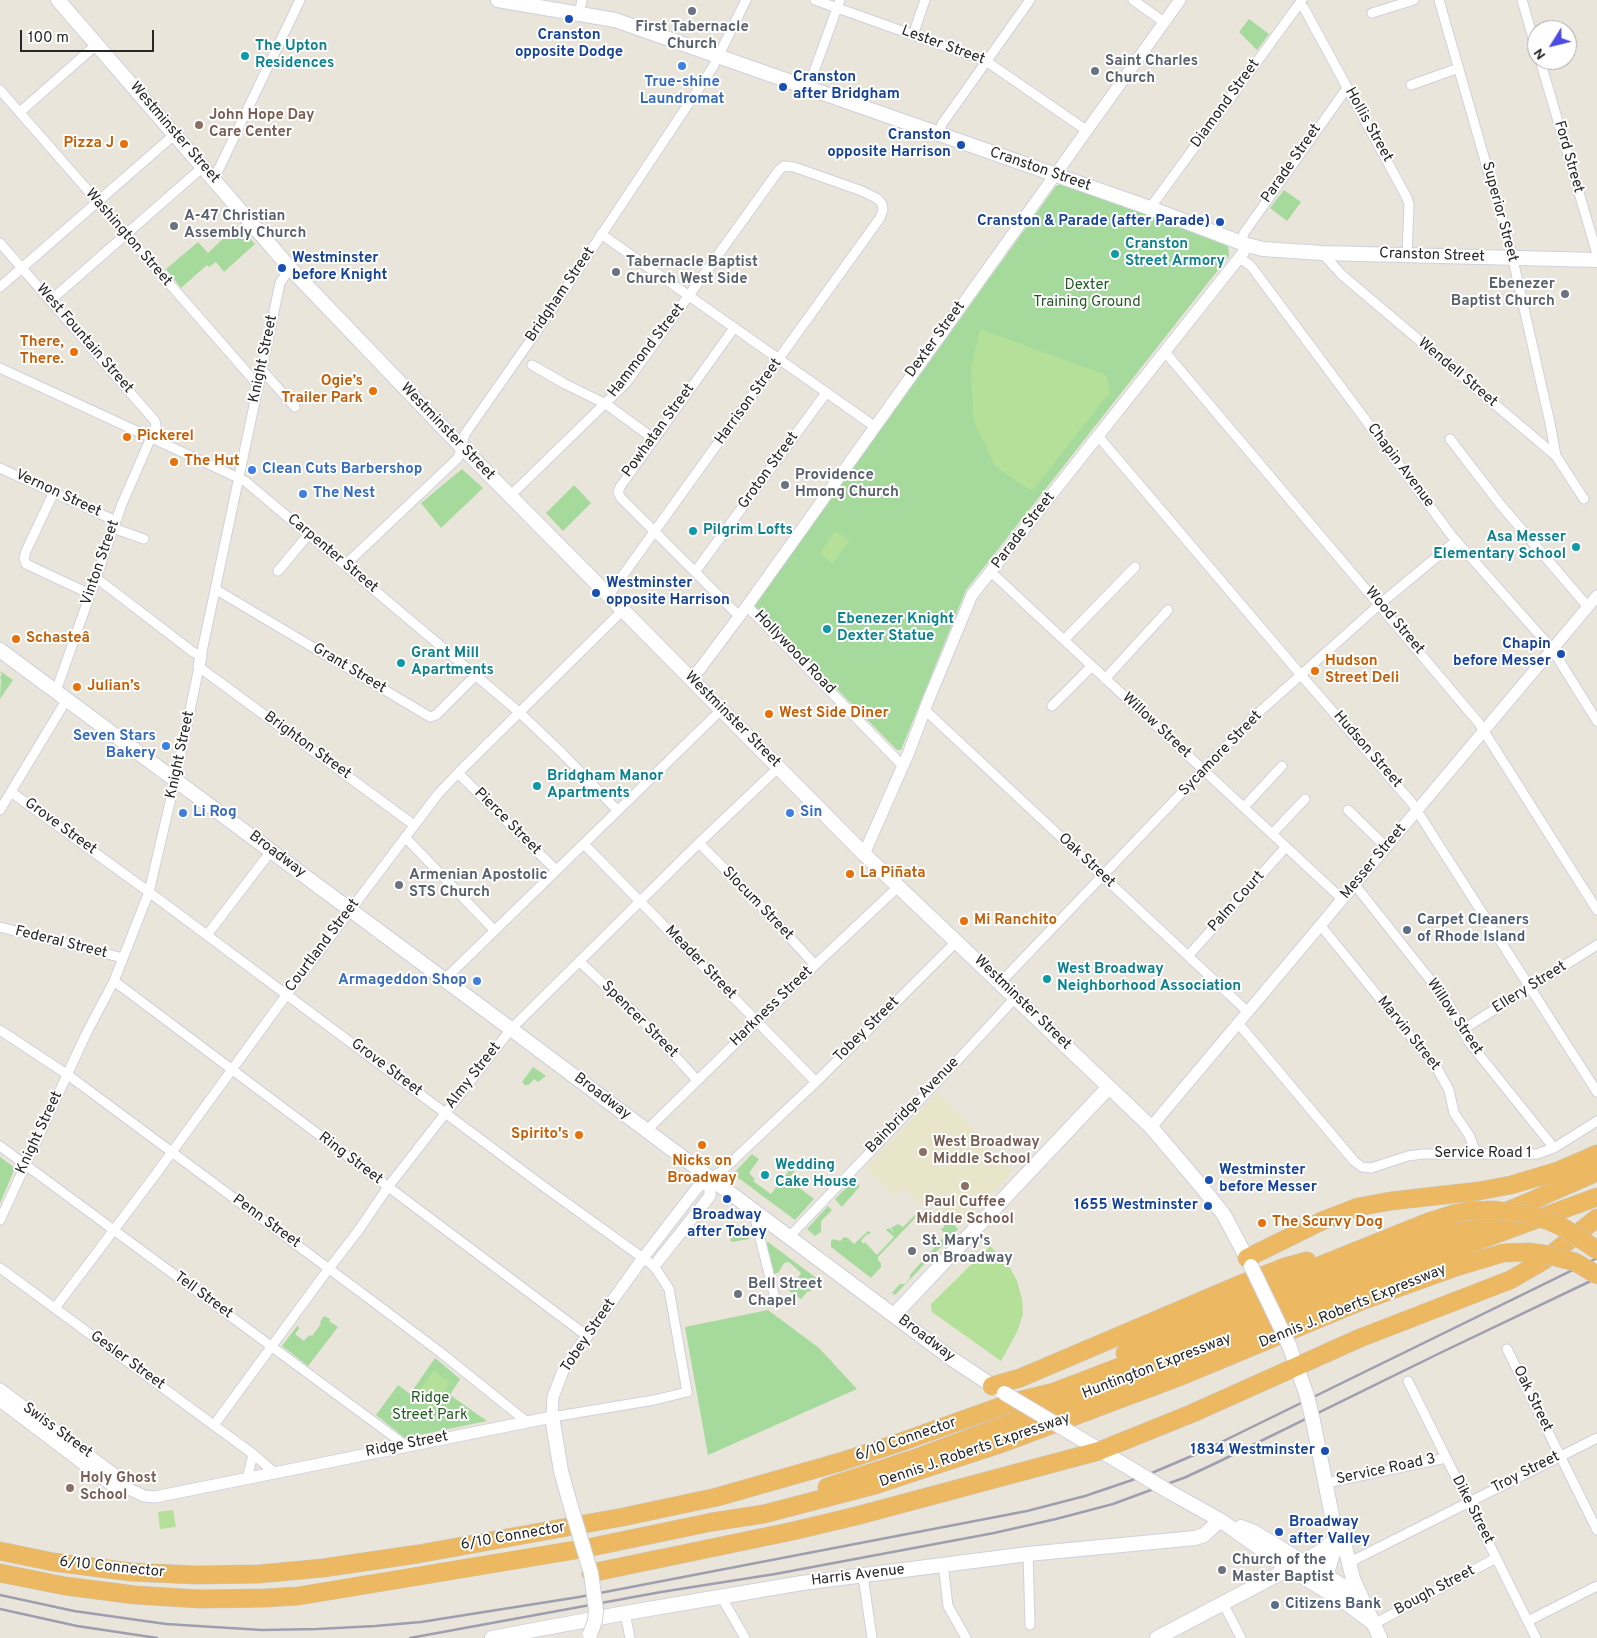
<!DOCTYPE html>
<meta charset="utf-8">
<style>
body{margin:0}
#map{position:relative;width:1597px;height:1638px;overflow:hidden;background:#e9e5da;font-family:Overpass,sans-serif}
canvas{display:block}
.north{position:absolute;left:1527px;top:20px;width:50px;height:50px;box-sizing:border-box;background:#fff;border:1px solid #a9a9a9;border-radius:50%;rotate:234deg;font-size:14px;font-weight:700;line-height:20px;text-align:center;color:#272727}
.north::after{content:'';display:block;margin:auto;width:18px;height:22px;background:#4b4be5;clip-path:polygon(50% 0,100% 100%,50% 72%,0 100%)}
.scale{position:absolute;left:20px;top:30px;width:134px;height:22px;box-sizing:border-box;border:2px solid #272727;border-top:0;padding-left:6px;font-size:15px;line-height:18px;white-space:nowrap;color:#272727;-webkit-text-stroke:4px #fff;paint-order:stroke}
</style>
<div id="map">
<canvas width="1597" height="1638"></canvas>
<div class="north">N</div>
<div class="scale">100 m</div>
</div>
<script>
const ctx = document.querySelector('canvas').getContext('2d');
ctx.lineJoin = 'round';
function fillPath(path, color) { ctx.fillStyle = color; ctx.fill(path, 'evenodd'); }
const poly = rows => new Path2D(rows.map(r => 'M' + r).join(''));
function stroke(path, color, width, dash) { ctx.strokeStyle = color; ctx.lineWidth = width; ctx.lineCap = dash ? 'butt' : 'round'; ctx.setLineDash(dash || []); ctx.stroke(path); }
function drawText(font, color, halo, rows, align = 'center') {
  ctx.font = font + ' Overpass,sans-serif'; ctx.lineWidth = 4; ctx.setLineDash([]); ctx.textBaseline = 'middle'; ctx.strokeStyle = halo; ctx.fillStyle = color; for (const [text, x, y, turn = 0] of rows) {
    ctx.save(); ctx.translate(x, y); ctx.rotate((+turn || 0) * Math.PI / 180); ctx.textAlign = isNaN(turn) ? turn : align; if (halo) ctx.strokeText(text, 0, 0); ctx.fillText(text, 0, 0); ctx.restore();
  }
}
fillPath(poly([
 [937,1093,987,1142,985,1145,1013,1171,958,1228,932,1202,925,1208,903,1187,894,1196,865,1168]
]), '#e9e5cb');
fillPath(poly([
 [1249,19,1269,34,1257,50,1239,32],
 [1061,184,1223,242,1228,245,1229,256,966,590,901,750,897,750,754,605,1056,186],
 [1284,190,1301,202,1287,221,1270,208],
 [240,228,255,244,224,272,216,262,209,267,207,265,181,288,166,269,198,242,208,253,225,237,227,239],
 [462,469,483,488,441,528,421,503],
 [574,485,591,503,563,531,546,513],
 [0,671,13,680,0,699,1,680,0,677,2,675],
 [533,1067,546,1076,538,1082,534,1079,529,1085,527,1084,526,1086,522,1082],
 [752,1154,759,1159,749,1173,755,1179,753,1181,771,1194,791,1168,795,1171,788,1179,814,1199,795,1220,733,1174],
 [0,1157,15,1168,0,1203],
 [854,1180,860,1186,842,1207,835,1199],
 [828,1206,832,1210,821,1221,821,1232,815,1236,807,1229],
 [918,1212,919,1214,878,1257,878,1260,881,1263,881,1267,871,1278,831,1247,831,1241,833,1239,840,1241,844,1237,848,1238,854,1244,868,1231,871,1232,868,1235,867,1234,861,1241,864,1244,865,1242,877,1255,894,1237,886,1230,889,1228,895,1233,891,1228,898,1224,903,1227],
 [947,1219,958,1229,895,1295,892,1293,900,1284,905,1284,910,1278,910,1275,942,1239,947,1237,947,1232,944,1233,941,1229,944,1227,944,1222],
 [744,1223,747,1225,749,1239,732,1242,730,1240],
 [768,1242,819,1280,810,1292,808,1291,801,1299,789,1291,801,1273,789,1262,784,1263,778,1273,776,1273,773,1275,766,1244],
 [768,1310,819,1348,857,1389,708,1455,685,1327],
 [324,1316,330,1319,329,1321,338,1327,308,1366,282,1346,298,1325,299,1329,295,1334,304,1341,309,1335,312,1336,321,1324,320,1322],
 [435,1358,460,1379,450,1395,487,1421,405,1438,376,1415,398,1385,410,1394]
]), '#a5da9c');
fillPath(poly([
 [980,329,1106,375,1110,392,1033,490,1028,489,995,466,973,419,971,367],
 [836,531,850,541,832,564,819,553],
 [990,1246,1008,1264,1017,1281,1022,1299,1023,1314,1017,1332,1001,1361,932,1312,931,1304],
 [434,1370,450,1383,432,1408,416,1395],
 [173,1510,176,1527,160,1529,158,1512]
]), '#b4e099');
const minor = poly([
 [815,0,986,61,1086,130],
 [1133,0,1164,22],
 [1439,0,1511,251,1550,423,1556,456],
 [1522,0,1537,52],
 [1299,4,1304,8,1407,198,1409,205,1407,255],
 [1372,13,1414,0],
 [579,14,582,0],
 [913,35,925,0],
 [1540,60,1597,254],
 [1411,85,1459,68],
 [808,88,840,0],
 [0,90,258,385],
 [20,112,96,45],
 [938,134,942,124,1030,0],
 [214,179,300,0],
 [1150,208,1302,0],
 [601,234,874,426],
 [1241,242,1244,233,1347,88],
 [0,243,155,421,156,426,122,504,56,691],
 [1322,253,1342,275,1556,456,1584,499],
 [1240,258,1251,266,1452,536,1552,649,1597,721],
 [0,287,175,134],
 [51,300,204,166],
 [734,328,620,487,618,492,621,498,739,616],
 [1165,352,1478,722,1597,910],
 [532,365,565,384,606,404,654,439],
 [0,368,245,481,519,712,562,753,617,810],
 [261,369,295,407],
 [1098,436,1301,675,1412,803,1597,1092],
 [1450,439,1500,504,1588,607],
 [0,468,116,521],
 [54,492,26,551,24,558,26,564,90,594],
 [510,496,626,383,779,170,784,166,794,167,862,191,878,199,882,204,883,210,880,218,608,596],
 [113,528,144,539],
 [345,565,458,458,465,434,546,318,713,67,746,0],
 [278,571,308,535],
 [695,572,826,393],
 [991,572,1342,899],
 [95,577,193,652,201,656,280,283,290,268],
 [215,589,430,717,436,715,475,676],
 [747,606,903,766],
 [1064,640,1135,567],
 [1105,679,1168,610],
 [1052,706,1092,666],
 [925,710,1248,1012],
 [458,773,556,870],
 [11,792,149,892,543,1186,654,1266,669,1289,687,1392,654,1400,552,1417],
 [1244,807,1282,766],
 [0,810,67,699],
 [1348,810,1386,847],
 [1272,834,1305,799],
 [405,837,494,930],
 [699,843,764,909,815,965],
 [584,844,816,1082],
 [1355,885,1447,1001,1469,1042,1554,1148],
 [1321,926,1438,1070,1449,1090,1454,1113,1469,1135,1476,1153],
 [0,927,123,958],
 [207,935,271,851],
 [1188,956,1286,847],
 [579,961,643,1021,697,1080],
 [445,979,722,709],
 [114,981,587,1336],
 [1001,982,1256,715,1380,604,1456,541],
 [1238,1023,1354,1161,1362,1167,1371,1168,1408,1156,1423,1154,1537,1154,1554,1148,1597,1121],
 [0,1030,68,1075,367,1297,440,1352,527,1422],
 [1462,1030,1597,945],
 [647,1130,815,965,899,886],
 [0,1146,405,1445],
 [710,1178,722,1171,816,1082,957,941],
 [753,1210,775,1298],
 [0,1220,86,1034,114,981,149,892,178,768,199,667,414,825],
 [789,1237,956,1062,1016,997],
 [0,1268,253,1454,275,1473],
 [55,1308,153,1178,287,994,438,794,458,773,623,610],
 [1507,1349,1597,1530],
 [1408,1381,1536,1638],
 [214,1425,321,1279,358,1231,388,1187,511,1029,699,843,779,767],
 [247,1479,253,1454],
 [1326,1483,1446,1458],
 [1028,1554,1030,1625],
 [1348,1563,1597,1438],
 [943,1564,948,1606,966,1638],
 [863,1576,872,1638],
 [722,1598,745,1638],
 [1224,1605,1241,1638],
 [625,1613,630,1638],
 [1528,1621,1597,1586],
 [1374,1624,1496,1558]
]);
const tertiary = poly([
 [199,667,201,656],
 [690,677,699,670,747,606,1180,0],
 [864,854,909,752,928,701,972,595,1243,253,1247,245],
 [1151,1127,1597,596],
 [654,1266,710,1196,710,1178],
 [0,1389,118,1477,129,1489],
 [0,1401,111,1485,129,1489,144,1496,155,1497,552,1417,553,1397,564,1368,643,1258,697,1188,710,1178]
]);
const secondary = poly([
 [58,0,290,268,450,435,864,854,1151,1127,1201,1186,1224,1215,1251,1266],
 [498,0,615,20,1150,208,1247,245,1263,249,1322,253,1597,260],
 [0,650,511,1029,952,1359,999,1390],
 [894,1315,1108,1088],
 [1289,1345,1307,1396],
 [552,1417,561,1471,569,1500],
 [1313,1421,1335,1531,1334,1550,1326,1576,1326,1590],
 [1076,1436,1138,1473],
 [1168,1491,1220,1520,1282,1564,1349,1605,1374,1624],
 [1241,1527,1254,1532,1361,1597],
 [1340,1527,1353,1579,1380,1638],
 [1303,1562,1321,1551,1335,1540],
 [492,1638,625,1613,802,1583,1028,1554,1195,1538,1204,1535,1220,1520],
 [1157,1638,1290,1568]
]);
const motorway = poly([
 [1247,1258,1322,1221,1358,1207,1391,1201,1479,1191,1511,1185,1558,1171,1597,1154],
 [1125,1353,1306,1271,1428,1222,1453,1214],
 [992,1386,1020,1378,1241,1284,1285,1267,1307,1261],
 [827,1487,919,1457,1165,1365,1377,1278,1597,1197],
 [0,1551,53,1562,131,1572,195,1575,259,1574,323,1568,418,1554,623,1517,717,1497,840,1462,901,1442,1013,1402,1054,1392,1203,1335,1359,1268,1522,1205,1597,1172],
 [0,1573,65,1586,135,1595,200,1599,265,1598,298,1596,395,1580,587,1548,712,1522,764,1514,875,1485,1000,1444,1184,1375,1364,1300,1456,1267,1503,1253,1528,1252,1544,1254],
 [591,1573,793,1531,856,1516,1099,1451,1193,1413,1360,1338,1510,1280,1543,1261,1597,1218]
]);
stroke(minor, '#d0d0df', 11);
stroke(tertiary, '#d0d0df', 13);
stroke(secondary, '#d0d0df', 16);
stroke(motorway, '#c7c7c7', 19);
stroke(minor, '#fff', 9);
stroke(tertiary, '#fff', 11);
stroke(secondary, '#fff', 14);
stroke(motorway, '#ecb862', 18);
stroke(poly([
 [0,1595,74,1611,166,1624,262,1630,317,1629,375,1626,421,1622,579,1597,1027,1511,1085,1496,1147,1475,1201,1452,1597,1258],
 [0,1609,77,1626,157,1638],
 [410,1638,661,1592,775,1574,994,1533,1056,1519,1113,1504,1186,1477,1216,1463,1440,1353,1597,1278]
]), '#9f9eb0', 2.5);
const secondaryBridge = poly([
 [1251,1266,1289,1345],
 [1004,1393,1076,1436],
 [1307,1396,1313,1421],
 [1138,1473,1168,1491],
 [569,1500,591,1573,596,1610,595,1621,590,1634]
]);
const motorwayBridge = poly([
 [1453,1214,1468,1211,1493,1210,1525,1214,1549,1221,1564,1228,1597,1250],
 [1544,1254,1575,1262,1597,1275]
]);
stroke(secondaryBridge, '#d0d0df', 16, []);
stroke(motorwayBridge, '#c7c7c7', 19, []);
stroke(secondaryBridge, '#fff', 14);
stroke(motorwayBridge, '#ecb862', 18);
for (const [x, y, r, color] of [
 [692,11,5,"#6b7280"],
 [569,19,5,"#1a4fb4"],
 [245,56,5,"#0f9aa8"],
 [682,66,5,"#3f7fe0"],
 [1095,71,5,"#6b7280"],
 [783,87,5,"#1a4fb4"],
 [199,125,5,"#8d6e63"],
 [124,144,5,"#e8710a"],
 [961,145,5,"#1a4fb4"],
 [1220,222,5,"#1a4fb4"],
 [174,226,5,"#6b7280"],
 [1115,254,5,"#0f9aa8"],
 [282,268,5,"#1a4fb4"],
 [616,272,5,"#6b7280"],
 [1565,294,5,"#6b7280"],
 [74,352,5,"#e8710a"],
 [373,391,5,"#e8710a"],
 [127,437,5,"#e8710a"],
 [174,462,5,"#e8710a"],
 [252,470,5,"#3f7fe0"],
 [785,485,5,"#6b7280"],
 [303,494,5,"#3f7fe0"],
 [693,531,5,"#0f9aa8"],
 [1576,547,5,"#0f9aa8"],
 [596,593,5,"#1a4fb4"],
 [827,629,5,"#0f9aa8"],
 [16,639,5,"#e8710a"],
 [1561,654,5,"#1a4fb4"],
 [401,663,5,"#0f9aa8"],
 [1315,671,5,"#e8710a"],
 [77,687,5,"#e8710a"],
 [769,714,5,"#e8710a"],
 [166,746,5,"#3f7fe0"],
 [537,786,5,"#0f9aa8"],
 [183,813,5,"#3f7fe0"],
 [790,813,5,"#3f7fe0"],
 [850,874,5,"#e8710a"],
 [399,885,5,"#6b7280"],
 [964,921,5,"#e8710a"],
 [1407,930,5,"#5c6f8a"],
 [1047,979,5,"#0f9aa8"],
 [477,981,5,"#3f7fe0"],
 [579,1135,5,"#e8710a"],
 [702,1145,5,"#e8710a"],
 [923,1152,5,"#8d6e63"],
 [765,1175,5,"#0f9aa8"],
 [1209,1180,5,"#1a4fb4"],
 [965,1186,5,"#8d6e63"],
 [727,1199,5,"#1a4fb4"],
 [1208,1206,5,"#1a4fb4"],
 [1262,1223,5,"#e8710a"],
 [912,1251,5,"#6b7280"],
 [738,1294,5,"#6b7280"],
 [1325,1451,5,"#1a4fb4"],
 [70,1488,5,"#8d6e63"],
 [1279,1532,5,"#1a4fb4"],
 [1222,1570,5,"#6b7280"],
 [1275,1605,5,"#5c6f8a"]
]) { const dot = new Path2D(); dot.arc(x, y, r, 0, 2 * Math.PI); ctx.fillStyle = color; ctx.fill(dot); stroke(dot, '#fff', 2); }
drawText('bold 15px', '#5b616d', '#fff', [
 ["First Tabernacle",692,28,"center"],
 ["Church",692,45,"center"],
 ["Saint Charles",1105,62],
 ["Church",1105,79],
 ["A-47 Christian",184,217],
 ["Assembly Church",184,234],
 ["Tabernacle Baptist",626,263],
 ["Church West Side",626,280],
 ["Ebenezer",1555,285,"right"],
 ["Baptist Church",1555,302,"right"],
 ["Providence",795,476],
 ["Hmong Church",795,493],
 ["Armenian Apostolic",409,876],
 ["STS Church",409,893],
 ["St. Mary's",922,1242],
 ["on Broadway",922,1259],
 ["Bell Street",748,1285],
 ["Chapel",748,1302],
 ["Church of the",1232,1561],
 ["Master Baptist",1232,1578]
], 'left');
drawText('bold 15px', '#164399', '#fff', [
 ["Cranston",569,36,"center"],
 ["opposite Dodge",569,53,"center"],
 ["Cranston",793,78],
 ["after Bridgham",793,95],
 ["Cranston",951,136,"right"],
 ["opposite Harrison",951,153,"right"],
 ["Cranston & Parade (after Parade)",1210,222,"right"],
 ["Westminster",292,259],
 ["before Knight",292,276],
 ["Westminster",606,584],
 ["opposite Harrison",606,601],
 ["Chapin",1551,645,"right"],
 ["before Messer",1551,662,"right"],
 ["Westminster",1219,1171],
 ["before Messer",1219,1188],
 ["1655 Westminster",1198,1206,"right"],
 ["Broadway",727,1216,"center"],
 ["after Tobey",727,1233,"center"],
 ["1834 Westminster",1315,1451,"right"],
 ["Broadway",1289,1523],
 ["after Valley",1289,1540]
], 'left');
drawText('15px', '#272727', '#fff', [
 ["Lester Street",943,46,20],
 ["Diamond Street",1226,104,-54],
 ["Hollis Street",1368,125,61],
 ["Westminster Street",174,133,49],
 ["Ford Street",1568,157,74],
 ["Parade Street",1292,164,-55],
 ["Cranston Street",1040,170,19],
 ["Superior Street",1499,212,75],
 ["Washington Street",128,238,49],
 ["Cranston Street",1432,256,2],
 ["Bridgham Street",561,295,-56],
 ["West Fountain Street",84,339,49],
 ["Dexter Street",936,340,-54],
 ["Hammond Street",647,351,-52],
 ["Knight Street",264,359,-78],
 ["Wendell Street",1457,373,40],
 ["Harrison Street",749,402,-54],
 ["Powhatan Street",659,431,-54],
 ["Westminster Street",447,432,46],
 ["Chapin Avenue",1400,466,53],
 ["Groton Street",769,471,-54],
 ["Vernon Street",58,494,25],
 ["Parade Street",1024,531,-52],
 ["Carpenter Street",332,554,40],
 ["Vinton Street",101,563,-71],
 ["Wood Street",1394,621,50],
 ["Hollywood Road",794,653,46],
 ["Grant Street",349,669,31],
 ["Westminster Street",732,720,45],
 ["Willow Street",1156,726,43],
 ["Brighton Street",307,746,36],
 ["Hudson Street",1367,750,49],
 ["Sycamore Street",1221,754,-46],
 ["Knight Street",181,755,-78],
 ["Pierce Street",507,822,45],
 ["Grove Street",60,827,36],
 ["Broadway",277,855,37],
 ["Oak Street",1086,861,43],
 ["Messer Street",1374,862,-50],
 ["Palm Court",1237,902,-48],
 ["Slocum Street",757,904,46],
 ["Federal Street",61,943,14],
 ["Courtland Street",323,946,-53],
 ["Meader Street",700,963,46],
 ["Ellery Street",1530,988,-32],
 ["Westminster Street",1022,1003,44],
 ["Harkness Street",772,1007,-44],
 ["Willow Street",1454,1017,56],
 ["Spencer Street",639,1020,45],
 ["Tobey Street",867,1030,-45],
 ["Marvin Street",1408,1034,51],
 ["Grove Street",386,1068,37],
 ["Almy Street",474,1076,-52],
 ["Broadway",602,1097,37],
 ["Bainbridge Avenue",913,1106,-46],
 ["Knight Street",40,1133,-65],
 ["Service Road 1",1483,1154],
 ["Ring Street",350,1159,37],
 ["Penn Street",266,1222,36],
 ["Tell Street",203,1296,36],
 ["Dennis J. Roberts Expressway",1353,1307,-22],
 ["Tobey Street",589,1336,-56],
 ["Broadway",926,1339,37],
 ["Gesler Street",127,1361,36],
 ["Huntington Expressway",1157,1367,-21],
 ["Oak Street",1532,1399,64],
 ["Swiss Street",57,1431,36],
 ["6/10 Connector",906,1440,-19],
 ["Ridge Street",407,1445,-11],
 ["Dennis J. Roberts Expressway",975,1451,-19],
 ["Service Road 3",1386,1470,-12],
 ["Troy Street",1526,1473,-27],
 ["Dike Street",1472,1510,63],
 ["6/10 Connector",513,1537,-10],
 ["6/10 Connector",112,1568,6],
 ["Harris Avenue",858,1576,-7],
 ["Bough Street",1435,1591,-28]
]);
drawText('bold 15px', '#0d838f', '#fff', [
 ["The Upton",255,47],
 ["Residences",255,64],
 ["Cranston",1125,245],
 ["Street Armory",1125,262],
 ["Pilgrim Lofts",703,531],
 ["Asa Messer",1566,538,"right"],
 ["Elementary School",1566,555,"right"],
 ["Ebenezer Knight",837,620],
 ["Dexter Statue",837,637],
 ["Grant Mill",411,654],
 ["Apartments",411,671],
 ["Bridgham Manor",547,777],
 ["Apartments",547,794],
 ["West Broadway",1057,970],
 ["Neighborhood Association",1057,987],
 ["Wedding",775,1166],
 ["Cake House",775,1183]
], 'left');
drawText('bold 15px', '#366cbe', '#fff', [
 ["True-shine",682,83,"center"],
 ["Laundromat",682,100,"center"],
 ["Clean Cuts Barbershop",262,470],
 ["The Nest",313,494],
 ["Seven Stars",156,737,"right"],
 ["Bakery",156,754,"right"],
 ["Li Rog",193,813],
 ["Sin",800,813],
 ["Armageddon Shop",467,981,"right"]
], 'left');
drawText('bold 15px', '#785e54', '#fff', [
 ["John Hope Day",209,116],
 ["Care Center",209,133],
 ["West Broadway",933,1143],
 ["Middle School",933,1160],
 ["Paul Cuffee",965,1203,"center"],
 ["Middle School",965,1220,"center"],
 ["Holy Ghost",80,1479],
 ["School",80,1496]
], 'left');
drawText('bold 15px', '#c56008', '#fff', [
 ["Pizza J",114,144,"right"],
 ["There,",64,343,"right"],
 ["There.",64,360,"right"],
 ["Ogie’s",363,382,"right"],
 ["Trailer Park",363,399,"right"],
 ["Pickerel",137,437],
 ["The Hut",184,462],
 ["Schasteâ",26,639],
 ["Hudson",1325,662],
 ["Street Deli",1325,679],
 ["Julian’s",87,687],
 ["West Side Diner",779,714],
 ["La Piñata",860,874],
 ["Mi Ranchito",974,921],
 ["Spirito's",569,1135,"right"],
 ["Nicks on",702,1162,"center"],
 ["Broadway",702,1179,"center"],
 ["The Scurvy Dog",1272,1223]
], 'left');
drawText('15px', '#225b21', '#fff', [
 ["Dexter",1087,286],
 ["Training Ground",1087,303],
 ["Ridge",430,1399],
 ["Street Park",430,1416]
]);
drawText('bold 15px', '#4e5e75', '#fff', [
 ["Carpet Cleaners",1417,921],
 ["of Rhode Island",1417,938],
 ["Citizens Bank",1285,1605]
], 'left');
</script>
